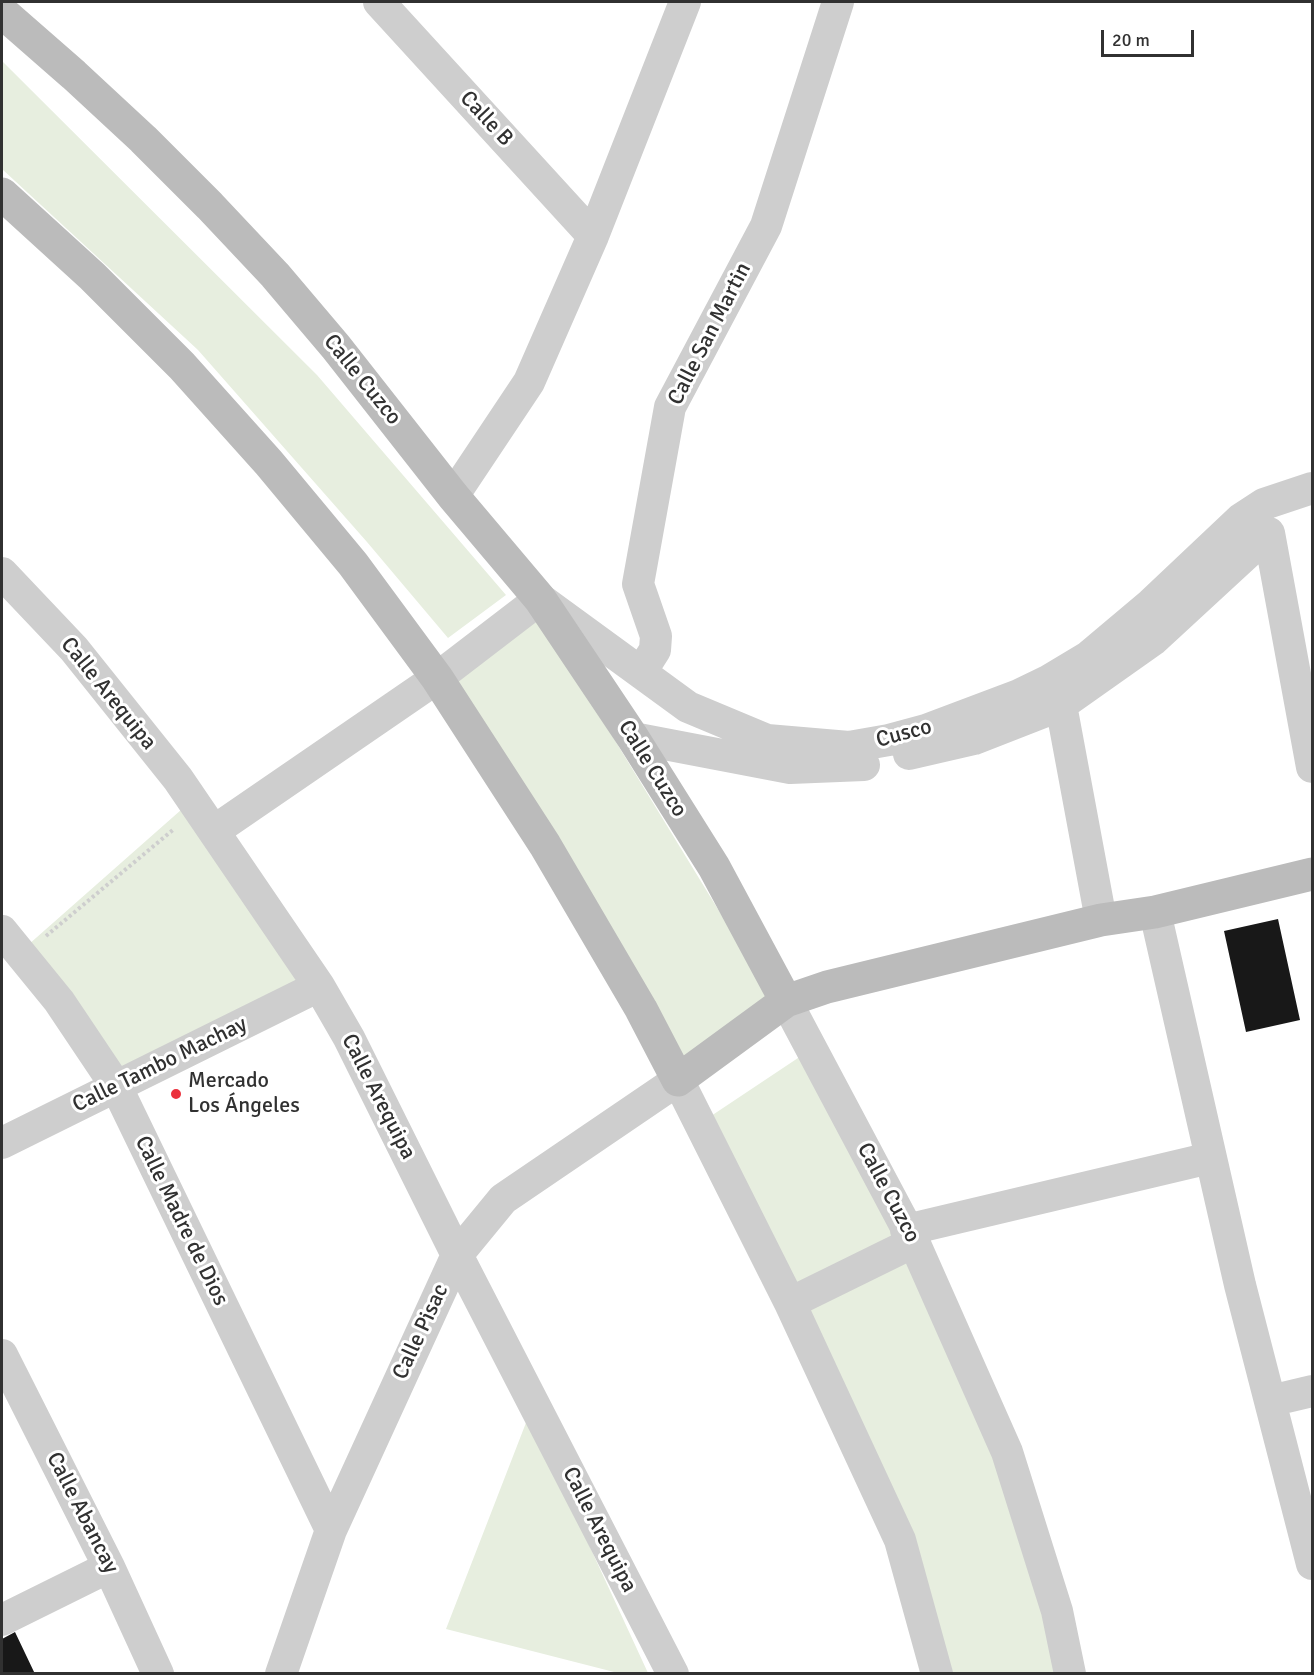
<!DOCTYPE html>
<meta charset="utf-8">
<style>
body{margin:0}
#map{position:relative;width:1314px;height:1675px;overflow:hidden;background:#fff;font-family:Signika,sans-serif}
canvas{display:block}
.frame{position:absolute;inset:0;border:3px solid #313131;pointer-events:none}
.scale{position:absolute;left:1101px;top:30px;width:93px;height:27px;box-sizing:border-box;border:3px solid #313131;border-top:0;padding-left:8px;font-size:18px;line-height:21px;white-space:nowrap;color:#313131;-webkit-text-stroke:4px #fff;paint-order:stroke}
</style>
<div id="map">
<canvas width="1314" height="1675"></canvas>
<div class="frame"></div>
<div class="scale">20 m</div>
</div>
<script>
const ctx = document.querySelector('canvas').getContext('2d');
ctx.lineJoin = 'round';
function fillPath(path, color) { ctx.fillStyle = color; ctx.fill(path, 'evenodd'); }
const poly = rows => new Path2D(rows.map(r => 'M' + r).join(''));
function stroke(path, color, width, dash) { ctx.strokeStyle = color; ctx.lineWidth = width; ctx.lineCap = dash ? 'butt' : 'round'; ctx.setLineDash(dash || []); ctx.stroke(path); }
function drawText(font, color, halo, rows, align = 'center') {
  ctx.font = font + ' Signika,sans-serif'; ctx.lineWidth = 6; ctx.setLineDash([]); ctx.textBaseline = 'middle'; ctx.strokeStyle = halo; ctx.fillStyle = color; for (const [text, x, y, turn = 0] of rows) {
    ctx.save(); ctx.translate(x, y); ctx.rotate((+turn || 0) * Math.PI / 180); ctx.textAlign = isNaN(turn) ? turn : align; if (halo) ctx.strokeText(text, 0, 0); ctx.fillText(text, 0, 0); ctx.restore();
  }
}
fillPath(poly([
 [2,61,317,375,506,595,448,638,367,542,198,350,2,169],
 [539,616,777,1006,686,1071,453,682],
 [190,802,308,983,121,1079,28,945],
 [804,1054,902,1239,793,1292,708,1118],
 [911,1256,999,1458,1061,1673,947,1673,805,1305],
 [529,1415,648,1673,618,1673,446,1629]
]), '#e7eedf');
fillPath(poly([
 [1278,919,1300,1020,1246,1032,1224,931],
 [15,1632,35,1674,2,1674,2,1639]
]), '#181818');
stroke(poly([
 [46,936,174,829]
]), '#cecece', 4, [3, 3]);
stroke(poly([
 [379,2,593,236],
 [453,496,529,382,593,236,685,2],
 [2,573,74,649,178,779,319,986,349,1038,457,1255,673,1674],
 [641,672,655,650,656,636,638,584,670,407,766,226,838,2],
 [1061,705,1101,920],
 [633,738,790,768,864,765],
 [909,754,974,739,1061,705,1153,640,1269,533,1312,767],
 [214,831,437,678,540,599,688,707,767,740,849,747,889,740,926,730,1019,695,1048,681,1088,657,1151,604,1241,519,1264,504,1312,488],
 [1155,912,1240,1285,1312,1564],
 [2,931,59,1001,116,1086,331,1530],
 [786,1001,914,1242,1007,1452,1057,1611,1070,1674],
 [2,1143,319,986],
 [906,1230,1210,1158],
 [790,1303,914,1242],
 [2,1355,109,1567,158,1674],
 [1270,1401,1312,1391],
 [2,1620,109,1567],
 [281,1674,331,1530,457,1255,503,1199,678,1080,790,1303,900,1540,937,1674]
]), '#cecece', 32);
stroke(poly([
 [2,12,74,75,143,139,210,206,275,275,336,347,453,496,540,599,633,738,714,867,786,1001],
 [2,194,92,276,182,366,269,463,353,564,437,678,545,845,641,1009,678,1080,786,1001,827,987,1101,920,1155,912,1312,874]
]), '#bbb', 33);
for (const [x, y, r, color] of [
 [176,1094,6,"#eb313d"]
]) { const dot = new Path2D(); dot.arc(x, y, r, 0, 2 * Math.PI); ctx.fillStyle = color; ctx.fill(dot); stroke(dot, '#fff', 2); }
drawText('22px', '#313131', '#fff', [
 ["Calle B",486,119,47],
 ["Calle San Martin",710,334,-63],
 ["Calle Cuzco",362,380,51],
 ["Calle Arequipa",108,694,51],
 ["Cusco",904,734,-15],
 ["Calle Cuzco",652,769,58],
 ["Calle Tambo Machay",160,1065,-26],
 ["Calle Arequipa",378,1097,63],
 ["Calle Cuzco",888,1193,62],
 ["Calle Madre de Dios",181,1221,64],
 ["Calle Pisac",421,1332,-65],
 ["Calle Abancay",82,1513,63],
 ["Calle Arequipa",599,1530,63]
]);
drawText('22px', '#313131', '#fff', [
 ["Mercado",188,1081],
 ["Los Ángeles",188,1106]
], 'left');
</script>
